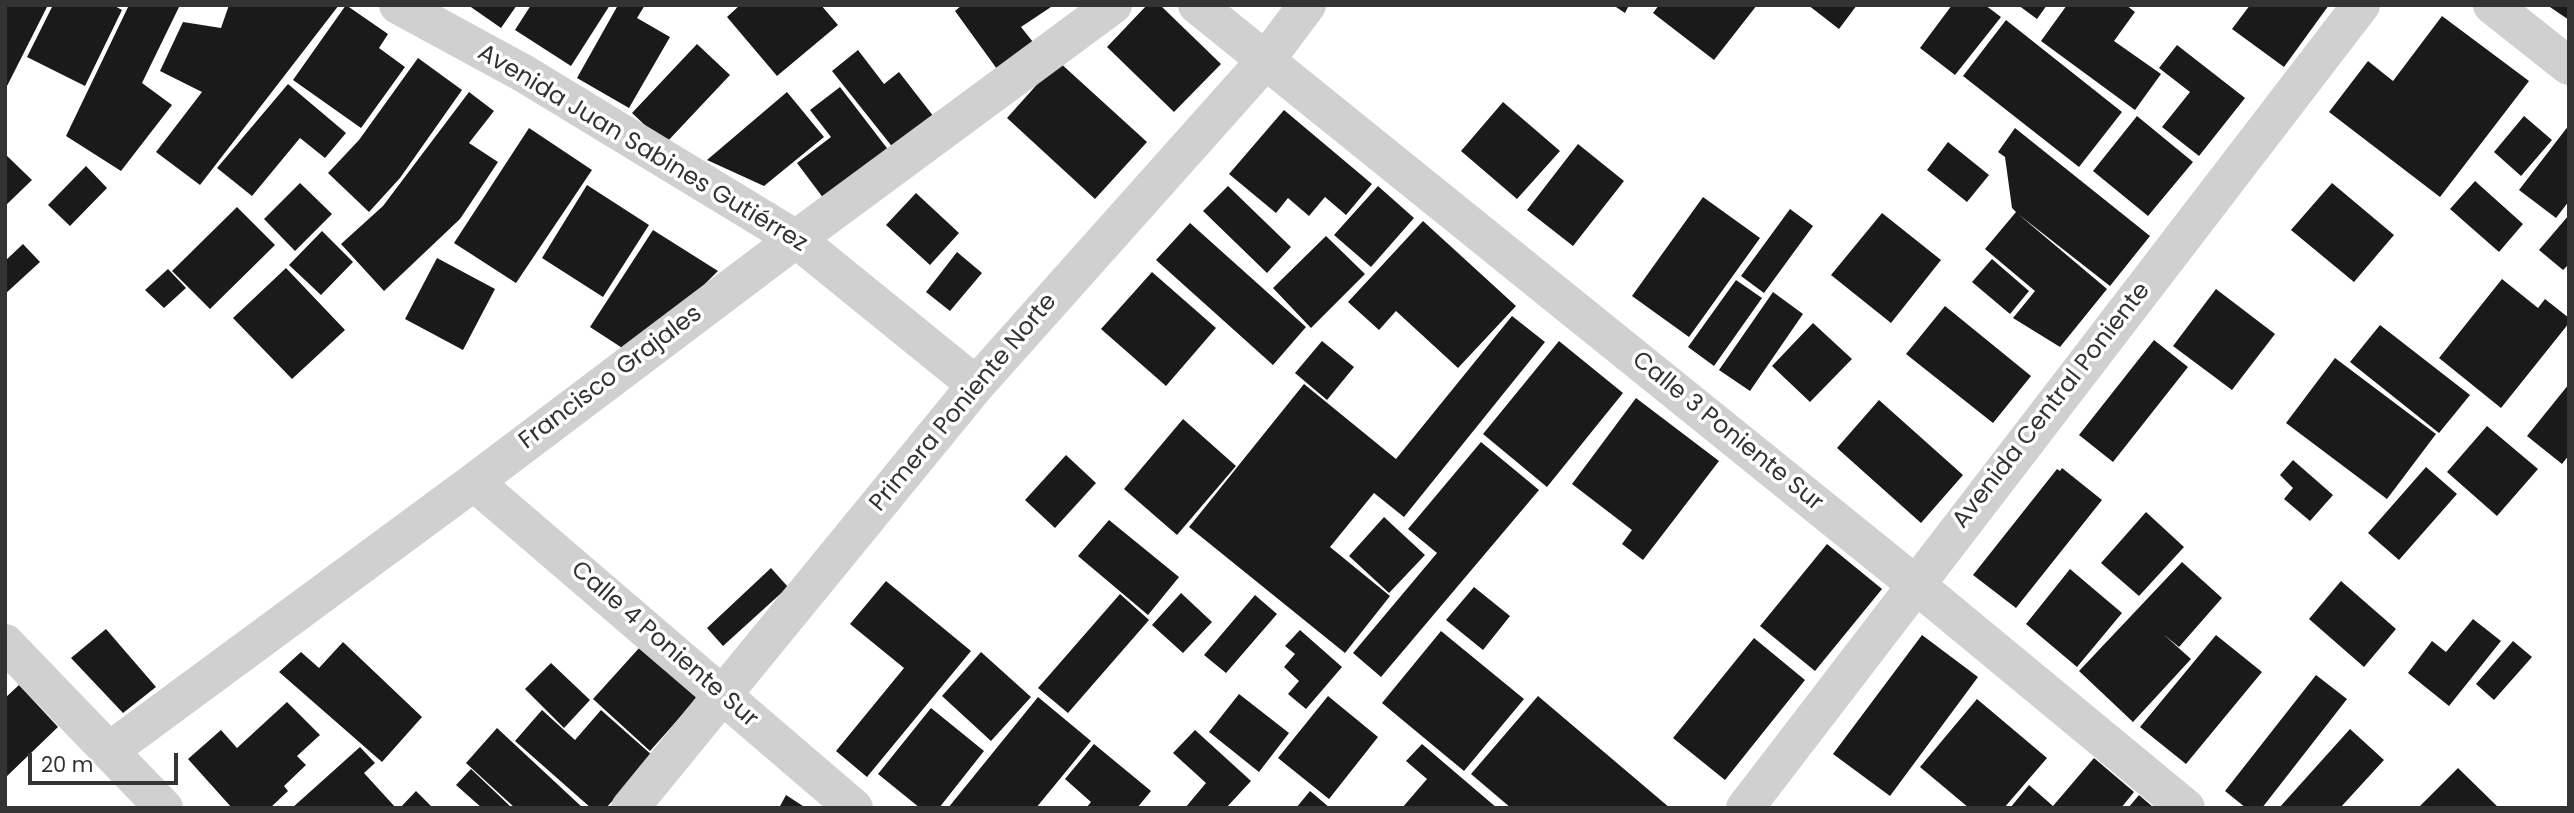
<!DOCTYPE html>
<meta charset="utf-8">
<style>
body{margin:0}
#map{position:relative;width:2574px;height:813px;overflow:hidden;background:#fff;font-family:Poppins,sans-serif}
canvas{display:block}
.frame{position:absolute;inset:0;border:7px solid #333;pointer-events:none}
.scale{position:absolute;left:28px;top:753px;width:150px;height:32px;box-sizing:border-box;border:4px solid #333;border-top:0;padding-left:9px;font-size:21px;line-height:24px;white-space:nowrap;color:#333;-webkit-text-stroke:5px #fff;paint-order:stroke}
</style>
<div id="map">
<canvas width="2574" height="813"></canvas>
<div class="frame"></div>
<div class="scale">20 m</div>
</div>
<script>
const ctx = document.querySelector('canvas').getContext('2d');
ctx.lineJoin = 'round';
function fillPath(path, color) { ctx.fillStyle = color; ctx.fill(path, 'evenodd'); }
const poly = rows => new Path2D(rows.map(r => 'M' + r).join(''));
function stroke(path, color, width, dash) { ctx.strokeStyle = color; ctx.lineWidth = width; ctx.lineCap = dash ? 'butt' : 'round'; ctx.setLineDash(dash || []); ctx.stroke(path); }
function drawText(font, color, halo, rows, align = 'center') {
  ctx.font = font + ' Poppins,sans-serif'; ctx.lineWidth = 7; ctx.setLineDash([]); ctx.textBaseline = 'middle'; ctx.strokeStyle = halo; ctx.fillStyle = color; for (const [text, x, y, turn = 0] of rows) {
    ctx.save(); ctx.translate(x, y); ctx.rotate((+turn || 0) * Math.PI / 180); ctx.textAlign = isNaN(turn) ? turn : align; if (halo) ctx.strokeText(text, 0, 0); ctx.fillText(text, 0, 0); ctx.restore();
  }
}
fillPath(poly([
 [5,5,48,5,5,90],
 [53,5,113,5,122,10,85,86,27,57],
 [129,5,180,5,142,83,172,105,121,171,66,136],
 [229,5,339,5,200,185,156,152,202,92,160,71,183,22,221,28],
 [346,5,388,34,379,48,405,67,361,128,293,80],
 [468,5,517,5,501,28],
 [531,5,610,5,571,66,515,30],
 [618,5,645,5,637,18,670,37,629,108,577,78],
 [740,5,821,5,838,25,777,76,727,17],
 [962,5,1054,5,1021,27,1033,42,997,69,955,11],
 [1147,5,1160,5,1221,64,1174,112,1107,47],
 [1613,5,1629,5,1625,13],
 [1659,5,1757,5,1714,60,1653,13],
 [1808,5,1857,5,1839,29],
 [1952,5,1985,5,2001,17,1955,75,1920,48],
 [2018,5,2047,5,2037,19],
 [2067,5,2126,5,2135,12,2114,41,2161,74,2135,110,2041,41],
 [2250,5,2329,5,2284,67,2232,29],
 [2547,5,2569,5,2569,20],
 [2442,16,2529,81,2440,197,2329,112,2368,61,2393,81],
 [2006,20,2122,112,2079,167,1963,76],
 [697,44,730,75,665,144,632,113],
 [2177,45,2245,98,2199,156,2162,127,2190,92,2159,68],
 [858,50,884,84,899,72,934,117,894,149,832,71],
 [418,58,462,90,400,178,369,212,328,173,359,140],
 [1058,61,1147,142,1095,199,1007,118],
 [288,84,346,133,325,158,300,138,252,196,217,168],
 [840,87,893,156,827,203,797,163,831,137,810,110],
 [469,92,494,111,469,143,498,162,460,219,384,291,341,244,383,206],
 [787,92,824,137,764,186,707,160],
 [1503,102,1560,151,1517,199,1461,151],
 [1284,110,1372,184,1346,215,1325,197,1309,216,1288,198,1276,213,1229,174],
 [2137,116,2193,162,2148,216,2093,171],
 [2524,116,2552,140,2521,176,2494,152],
 [2569,125,2569,201,2556,218,2519,190],
 [529,128,592,170,516,283,454,243],
 [2015,128,2150,236,2110,286,2018,214,2107,289,2060,347,2013,318,2035,291,1985,249,2016,212,2012,208,2005,157,1998,152],
 [1948,142,1989,175,1967,202,1927,170],
 [1578,144,1624,181,1573,246,1527,210],
 [5,154,32,180,5,206],
 [86,166,107,188,70,226,48,205],
 [2475,181,2523,224,2499,252,2450,209],
 [300,183,332,214,295,251,264,219],
 [2332,183,2394,235,2354,282,2291,230],
 [587,185,649,225,603,297,542,258],
 [1228,186,1291,247,1267,273,1203,211],
 [1378,186,1414,218,1371,267,1334,235],
 [916,193,959,233,930,265,886,225],
 [1703,197,1760,238,1689,337,1632,296],
 [237,207,275,245,210,309,172,271],
 [1790,209,1813,226,1764,293,1741,276],
 [1882,213,1941,260,1891,323,1831,275],
 [2569,215,2569,264,2563,270,2539,250],
 [1423,221,1516,306,1458,368,1396,311,1379,330,1348,302],
 [1190,223,1306,327,1273,365,1156,260],
 [653,230,718,271,633,355,590,327],
 [322,231,353,262,321,295,289,265],
 [1326,236,1365,274,1311,328,1273,288],
 [23,244,40,262,5,294,5,261],
 [957,252,982,273,950,311,926,292],
 [437,258,495,289,463,350,405,319],
 [1992,259,2029,291,2010,314,1972,282],
 [286,268,345,330,292,379,233,318],
 [168,269,186,288,164,308,145,290],
 [1152,272,1216,328,1166,386,1101,329],
 [2502,279,2538,308,2545,299,2569,318,2569,323,2501,408,2439,358],
 [1736,280,1762,298,1714,366,1688,347],
 [2216,289,2275,334,2232,390,2173,346],
 [1773,292,1803,314,1750,391,1719,370],
 [1945,306,2031,376,1993,423,1906,354],
 [1512,316,1545,342,1404,517,1374,493,1330,547,1390,596,1345,653,1189,527,1304,384,1396,459],
 [1813,323,1852,359,1810,402,1772,366],
 [2380,325,2470,395,2439,433,2350,362],
 [2154,340,2188,367,2113,462,2079,435],
 [1322,341,1354,367,1327,400,1295,373],
 [1559,341,1623,393,1547,487,1483,434],
 [2335,358,2436,434,2387,499,2286,423],
 [2569,384,2569,455,2562,464,2527,436],
 [1636,398,1719,461,1643,560,1622,544,1632,530,1572,484],
 [1879,400,1963,475,1921,523,1837,448],
 [1183,419,1236,466,1177,535,1124,489],
 [2487,426,2538,469,2497,516,2447,472],
 [1481,442,1539,490,1381,677,1353,653,1437,553,1408,529],
 [1066,455,1096,483,1055,528,1025,500],
 [2293,460,2333,495,2310,521,2284,499,2293,488,2280,475],
 [2426,467,2457,494,2399,560,2368,533],
 [2062,468,2102,500,2016,608,1973,575,2057,469,2060,471],
 [2146,512,2184,547,2139,596,2101,563],
 [1384,517,1425,555,1389,593,1349,556],
 [1109,520,1179,577,1148,615,1078,556],
 [1827,544,1882,589,1815,671,1760,626],
 [2182,562,2222,598,2179,647,2163,634,2191,659,2133,722,2079,671],
 [771,568,788,587,723,646,707,628],
 [2070,569,2122,613,2077,667,2026,624],
 [886,581,971,651,867,777,836,751,904,668,850,624],
 [2341,581,2396,629,2364,667,2309,619],
 [1474,587,1510,616,1483,650,1446,620],
 [1181,593,1212,622,1183,653,1152,625],
 [1120,594,1149,620,1068,713,1038,688],
 [1255,595,1277,614,1226,673,1204,655],
 [2473,619,2501,641,2449,706,2408,673,2432,641,2446,652],
 [106,629,156,687,123,713,71,658],
 [1300,630,1342,667,1306,709,1288,694,1299,681,1284,667,1295,654,1285,646],
 [1441,631,1524,699,1464,771,1382,703],
 [1922,635,1978,677,1890,796,1833,754],
 [2216,635,2262,672,2186,764,2140,727],
 [1754,638,1805,680,1725,780,1673,738],
 [2513,641,2532,657,2494,700,2476,684],
 [343,642,422,717,382,762,279,672,301,652,319,668],
 [640,647,697,698,650,751,593,699],
 [981,652,1031,697,991,741,942,696],
 [551,663,590,700,564,728,525,689],
 [2316,675,2347,699,2262,808,2246,808,2225,791],
 [19,685,58,727,5,778,5,698],
 [1239,694,1289,733,1259,772,1209,732],
 [1328,696,1378,737,1329,799,1278,758],
 [1538,696,1670,808,1511,808,1471,774],
 [1038,697,1091,741,1036,808,948,808],
 [1977,699,2047,758,2004,808,1969,808,1920,767],
 [287,702,320,735,297,756,306,765,284,786,288,791,270,808,232,808,188,759,221,730,237,748],
 [931,708,984,751,939,808,920,808,878,774],
 [542,710,575,740,601,710,653,756,606,808,591,808,515,741],
 [497,728,583,808,515,808,466,763],
 [2350,729,2384,760,2340,808,2279,808],
 [1195,730,1251,781,1226,808,1185,808,1206,783,1173,753],
 [1094,744,1151,791,1137,808,1086,808,1091,802,1065,779],
 [1422,744,1497,808,1402,808,1427,779,1406,761],
 [360,747,375,763,364,773,396,808,292,808],
 [2094,758,2134,792,2121,808,2010,808,2029,785,2053,806],
 [2458,768,2499,808,2418,808],
 [471,769,512,808,482,808,456,785],
 [416,791,433,808,400,808],
 [1310,791,1330,808,1296,808],
 [786,795,806,808,779,808],
 [2139,795,2154,808,2128,808]
]), '#1a1a1a');
stroke(poly([
 [398,5,523,73,796,239,976,385],
 [1197,5,1915,584,2186,808],
 [2492,5,2569,66],
 [474,482,854,808],
 [5,643,164,808],
 [109,751,474,482,796,239,1113,5],
 [630,808,976,385,1266,60,1307,5],
 [1745,808,2361,5]
]), '#d0d0d0', 38);
drawText('24px', '#333', '#fff', [
 ["Avenida Juan Sabines Gutiérrez",642,149,31],
 ["Francisco Grajales",611,378,-37],
 ["Primera Poniente Norte",964,403,-50],
 ["Avenida Central Poniente",2052,406,-52],
 ["Calle 3 Poniente Sur",1727,432,39],
 ["Calle 4 Poniente Sur",664,645,41]
]);
</script>
